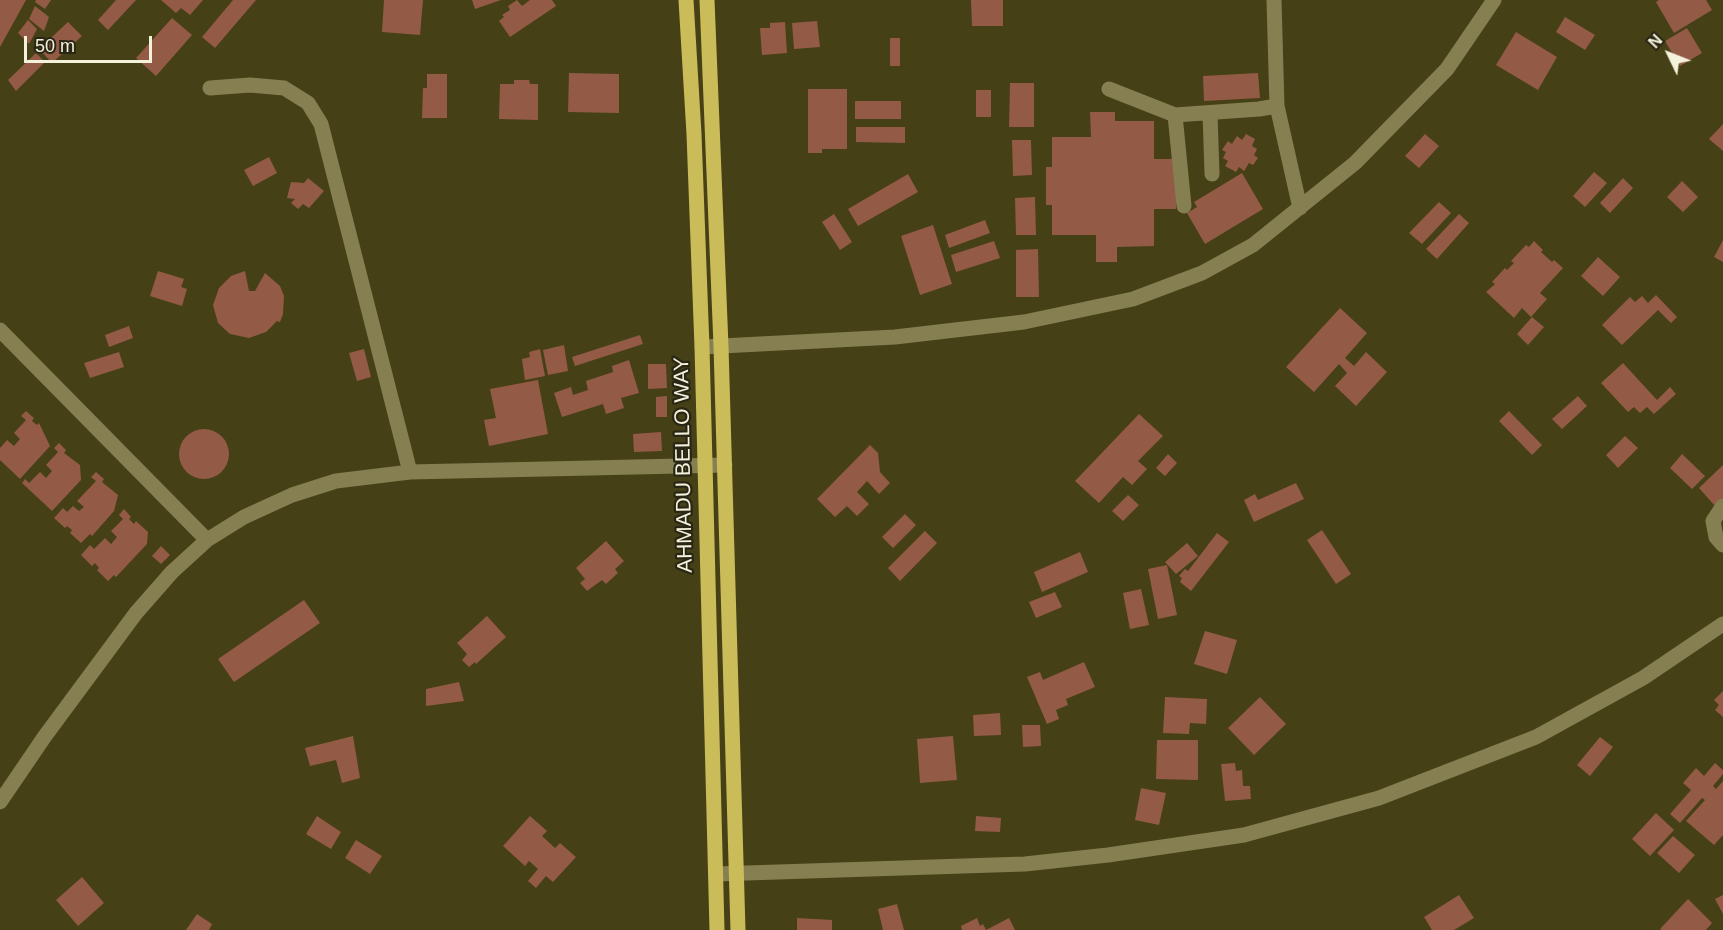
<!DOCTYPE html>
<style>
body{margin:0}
#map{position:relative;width:1723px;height:930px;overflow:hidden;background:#464016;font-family:Arial,sans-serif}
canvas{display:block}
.north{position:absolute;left:1639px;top:24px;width:60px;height:60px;-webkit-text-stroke:4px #292615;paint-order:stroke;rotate:313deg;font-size:16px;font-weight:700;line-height:24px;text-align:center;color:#f4f2db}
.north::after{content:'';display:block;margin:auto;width:21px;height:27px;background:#f4f2db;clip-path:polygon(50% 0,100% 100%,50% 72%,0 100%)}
.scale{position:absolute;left:24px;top:36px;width:128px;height:27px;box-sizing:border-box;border:3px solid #f4f2db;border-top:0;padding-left:8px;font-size:18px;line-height:21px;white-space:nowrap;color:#f4f2db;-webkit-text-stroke:4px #292615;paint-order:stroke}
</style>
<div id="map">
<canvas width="1723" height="930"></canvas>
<div class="north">N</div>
<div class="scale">50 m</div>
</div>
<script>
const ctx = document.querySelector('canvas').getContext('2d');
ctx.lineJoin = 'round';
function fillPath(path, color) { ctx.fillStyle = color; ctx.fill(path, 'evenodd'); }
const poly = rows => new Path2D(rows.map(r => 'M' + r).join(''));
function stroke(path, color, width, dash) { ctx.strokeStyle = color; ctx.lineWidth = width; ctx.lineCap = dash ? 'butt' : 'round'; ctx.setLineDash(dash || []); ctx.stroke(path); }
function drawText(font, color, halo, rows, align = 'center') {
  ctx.font = font + ' Arial,sans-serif'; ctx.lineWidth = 4.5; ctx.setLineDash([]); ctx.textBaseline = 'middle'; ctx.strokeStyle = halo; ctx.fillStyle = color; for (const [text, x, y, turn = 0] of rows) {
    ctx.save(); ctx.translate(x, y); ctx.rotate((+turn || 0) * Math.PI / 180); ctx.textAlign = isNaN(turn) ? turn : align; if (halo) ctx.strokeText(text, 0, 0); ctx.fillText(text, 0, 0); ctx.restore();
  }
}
fillPath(poly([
 [0,0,26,0,0,47],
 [36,0,51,0,45,9,35,2],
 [116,0,136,0,108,30,98,20],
 [161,0,203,0,190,15,181,8,176,13],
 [233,0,256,0,215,48,202,37],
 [384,0,423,0,420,35,382,32],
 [472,0,501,0,475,9],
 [517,0,522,6,530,0,552,0,556,6,510,37,499,21,504,17,502,15,510,10,508,6],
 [971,0,1003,0,1003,26,972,26],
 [1659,0,1706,0,1712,10,1674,33,1656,2],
 [35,6,49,17,44,31,29,19],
 [1565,17,1595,35,1585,50,1556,32],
 [172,18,192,35,156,76,136,58],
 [28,20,37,29,29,44,18,33],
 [817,21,820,47,794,49,792,23],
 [68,22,82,36,52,63,39,49],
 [785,22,787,53,762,55,760,28,770,28,770,23],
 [1687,28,1702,53,1680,66,1665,41],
 [1516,32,1557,57,1538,90,1496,65],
 [890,38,900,38,900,66,890,66],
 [36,53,45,62,16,91,8,80],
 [569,73,619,74,619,113,568,112],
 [1258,73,1260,98,1204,101,1203,76],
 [427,74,447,74,447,118,422,118,423,88,427,88],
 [514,80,529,80,530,84,538,84,538,120,499,119,500,84,514,84],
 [1010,83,1034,83,1034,127,1009,127],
 [808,89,847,89,847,149,822,149,822,153,808,153],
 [976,90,991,90,991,117,976,117],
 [855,101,901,101,901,119,855,119],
 [1090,112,1115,112,1115,121,1154,121,1154,159,1176,159,1176,209,1154,209,1154,246,1117,247,1117,262,1096,262,1096,235,1052,235,1052,205,1046,205,1046,167,1052,167,1052,137,1091,137],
 [1723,124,1723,151,1709,139],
 [856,127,905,127,905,143,856,142],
 [1246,134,1255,139,1252,146,1257,149,1254,155,1258,158,1253,165,1249,163,1244,171,1239,167,1236,172,1225,166,1228,161,1223,158,1226,152,1222,150,1228,141,1232,144,1237,136,1242,140],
 [1425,134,1439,146,1419,168,1405,156],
 [1012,140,1031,140,1032,175,1013,176],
 [269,157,277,173,253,186,244,170],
 [1594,172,1607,183,1585,207,1573,196],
 [1242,173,1263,209,1205,244,1187,213,1197,207,1194,202],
 [908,174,918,192,858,226,848,209],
 [308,178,324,191,309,208,303,204,298,209,291,203,295,199,287,198,291,182,304,183],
 [1623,178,1633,188,1610,213,1600,203],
 [1682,181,1698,197,1683,212,1667,197],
 [1035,197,1036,235,1016,235,1015,198],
 [1439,202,1451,213,1422,244,1409,233],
 [834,214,852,242,840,250,822,222],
 [1459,214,1469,223,1437,259,1426,249],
 [985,220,990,233,949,248,945,235],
 [933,225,952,284,920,295,901,236],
 [1723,240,1723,262,1714,257],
 [994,241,1000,258,956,272,951,255],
 [1534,241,1543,250,1541,252,1552,262,1554,260,1563,268,1540,293,1547,299,1531,317,1522,308,1514,318,1486,292,1495,284,1492,282,1505,268,1507,270,1514,263,1511,261,1526,245,1529,247],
 [1038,249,1039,297,1016,297,1016,250],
 [1598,257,1620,277,1603,296,1581,276],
 [158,271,184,279,181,287,187,289,182,306,150,296],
 [245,271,249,291,255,291,265,273,280,286,284,296,283,314,280,322,277,321,266,332,249,338,230,334,218,323,213,305,219,288,231,276],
 [1656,295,1677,317,1671,323,1658,310,1622,345,1602,325,1630,297,1635,302,1642,296,1648,303],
 [1340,308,1367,333,1345,358,1354,366,1366,352,1387,372,1356,406,1335,386,1347,373,1339,364,1314,392,1286,367],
 [1532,317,1544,327,1528,345,1517,334],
 [129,326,133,338,109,347,105,335],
 [640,335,643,344,575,366,572,357],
 [564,345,568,371,548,375,543,350],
 [364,349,371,377,357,381,349,353],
 [540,349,545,376,525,380,522,359,530,357,529,352],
 [119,352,124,367,90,378,84,363],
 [629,360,639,393,621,398,624,408,606,414,603,404,562,417,554,393,571,387,573,395,588,390,586,381,613,372,612,366],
 [1623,363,1657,400,1670,387,1676,394,1654,414,1647,407,1640,413,1634,407,1628,412,1601,383],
 [648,364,666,364,667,388,648,389],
 [538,380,548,434,489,446,484,420,496,418,490,389],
 [667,396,667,417,656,417,656,397],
 [1578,396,1587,406,1562,429,1552,419],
 [26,411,34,418,32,421,37,425,39,423,50,446,20,479,0,460,0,448,7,440,14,446,20,439,14,433,26,420,21,416],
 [1509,411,1542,445,1532,455,1499,421],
 [1139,414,1163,436,1138,461,1147,469,1132,485,1123,477,1099,503,1075,481],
 '179 454a25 25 0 1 1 50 0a25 25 0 1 1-50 0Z',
 [661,432,662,451,634,452,633,434],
 [1625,436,1638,448,1618,468,1606,455],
 [59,443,66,450,64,453,80,465,81,480,52,511,22,483,25,479,29,483,40,472,46,478,52,471,46,465,58,452,54,448],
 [870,445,878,453,880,472,890,483,879,494,867,481,857,492,869,504,857,516,847,506,835,517,817,499],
 [1168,454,1177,463,1165,476,1156,468],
 [1682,454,1705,476,1692,489,1670,468],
 [1723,465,1723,499,1715,506,1699,488],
 [96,472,104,479,102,482,118,495,114,511,92,536,90,534,81,543,70,533,72,530,67,526,65,528,54,518,63,508,67,512,73,506,79,511,84,507,77,501,96,481,91,477],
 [1296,483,1304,499,1254,522,1244,500,1255,494,1258,500],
 [1128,495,1139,505,1123,521,1112,511],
 [124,509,131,517,129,519,134,524,136,521,148,532,147,544,116,577,114,575,108,581,97,570,99,568,95,563,92,566,81,555,90,545,94,549,105,538,111,544,117,537,111,531,123,519,119,515],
 [905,514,916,525,893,548,882,537],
 [1322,530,1351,574,1336,584,1307,540],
 [925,531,937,543,900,581,888,568],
 [1217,533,1229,542,1191,591,1180,582,1182,578,1179,576,1185,569,1188,571],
 [606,541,624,561,615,569,618,573,606,584,602,580,587,591,580,583,585,579,576,568],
 [1187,543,1198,556,1176,574,1165,562],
 [161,546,170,555,161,564,152,556],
 [1080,552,1088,572,1042,592,1034,572],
 [1167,565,1177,615,1158,619,1148,569],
 [1141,589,1149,625,1130,629,1123,593],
 [1055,592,1062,607,1036,618,1029,602],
 [304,600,320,623,234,682,218,659],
 [487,616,506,637,476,664,475,662,469,667,462,660,467,654,457,643],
 [1205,631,1237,640,1227,674,1194,664],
 [1084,662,1095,687,1066,699,1068,705,1056,710,1059,719,1047,724,1027,677,1040,672,1043,680],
 [459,682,464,701,426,706,426,689],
 [1723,691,1723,717,1715,710,1719,705,1714,700],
 [1165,697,1207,699,1206,724,1190,723,1189,734,1163,733],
 [1260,697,1286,724,1254,755,1228,728],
 [1000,713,1001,735,974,736,973,715],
 [1022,725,1040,725,1041,746,1023,747],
 [353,736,360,778,342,783,336,760,310,766,305,748],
 [953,736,957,780,920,783,917,739],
 [1600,737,1613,747,1590,776,1577,765],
 [1157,740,1198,740,1198,780,1156,779],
 [1235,763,1236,771,1242,770,1243,786,1250,786,1251,799,1225,801,1221,764],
 [1715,763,1723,770,1723,774,1713,786,1716,789,1723,781,1723,835,1714,845,1686,821,1705,800,1702,798,1680,823,1670,814,1691,790,1683,783,1696,768,1704,776],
 [1141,788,1166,793,1159,825,1135,820],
 [1656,813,1674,830,1650,856,1632,839],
 [317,816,341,832,331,849,306,834],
 [530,816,547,831,542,836,555,848,560,843,576,857,553,882,546,876,536,888,528,881,538,869,529,861,525,866,503,846],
 [976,816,1001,818,1000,832,975,831],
 [1673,836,1695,855,1679,873,1657,853],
 [356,840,382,856,370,874,345,858],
 [82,877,104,903,78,926,56,900],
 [1459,895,1474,918,1454,930,1432,930,1424,917],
 [1723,895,1723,914,1715,899],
 [1688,899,1712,923,1706,930,1662,930,1660,929],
 [897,904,904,930,883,930,878,909],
 [197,914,212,924,209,930,186,930],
 [797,918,832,920,832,930,797,930],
 [977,918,980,926,983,924,986,930,1009,918,1015,930,962,930,961,926]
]), '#935a45');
stroke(poly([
 [1274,0,1277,106,1300,208],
 [210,88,250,85,284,88,308,103,321,124,410,472],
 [1109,89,1175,115,1259,109,1277,106],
 [1210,113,1212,174],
 [1175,115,1184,206],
 [0,330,207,540],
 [702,347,895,337,1024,322,1133,299,1202,273,1253,245,1355,163,1447,69,1494,0],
 [1723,506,1713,521,1716,537,1723,545],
 [0,802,45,736,136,613,172,572,207,540,244,517,292,495,336,481,410,472,725,465],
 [716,874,1025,864,1108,855,1244,835,1379,798,1536,737,1643,678,1723,624]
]), '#857f52', 15);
stroke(poly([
 [686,0,694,134,702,347,717,930],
 [707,0,721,346,738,930]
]), '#cbbc5a', 15);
drawText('21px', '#f4f2db', '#292615', [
 ["AHMADU BELLO WAY",684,465,-91]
]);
</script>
